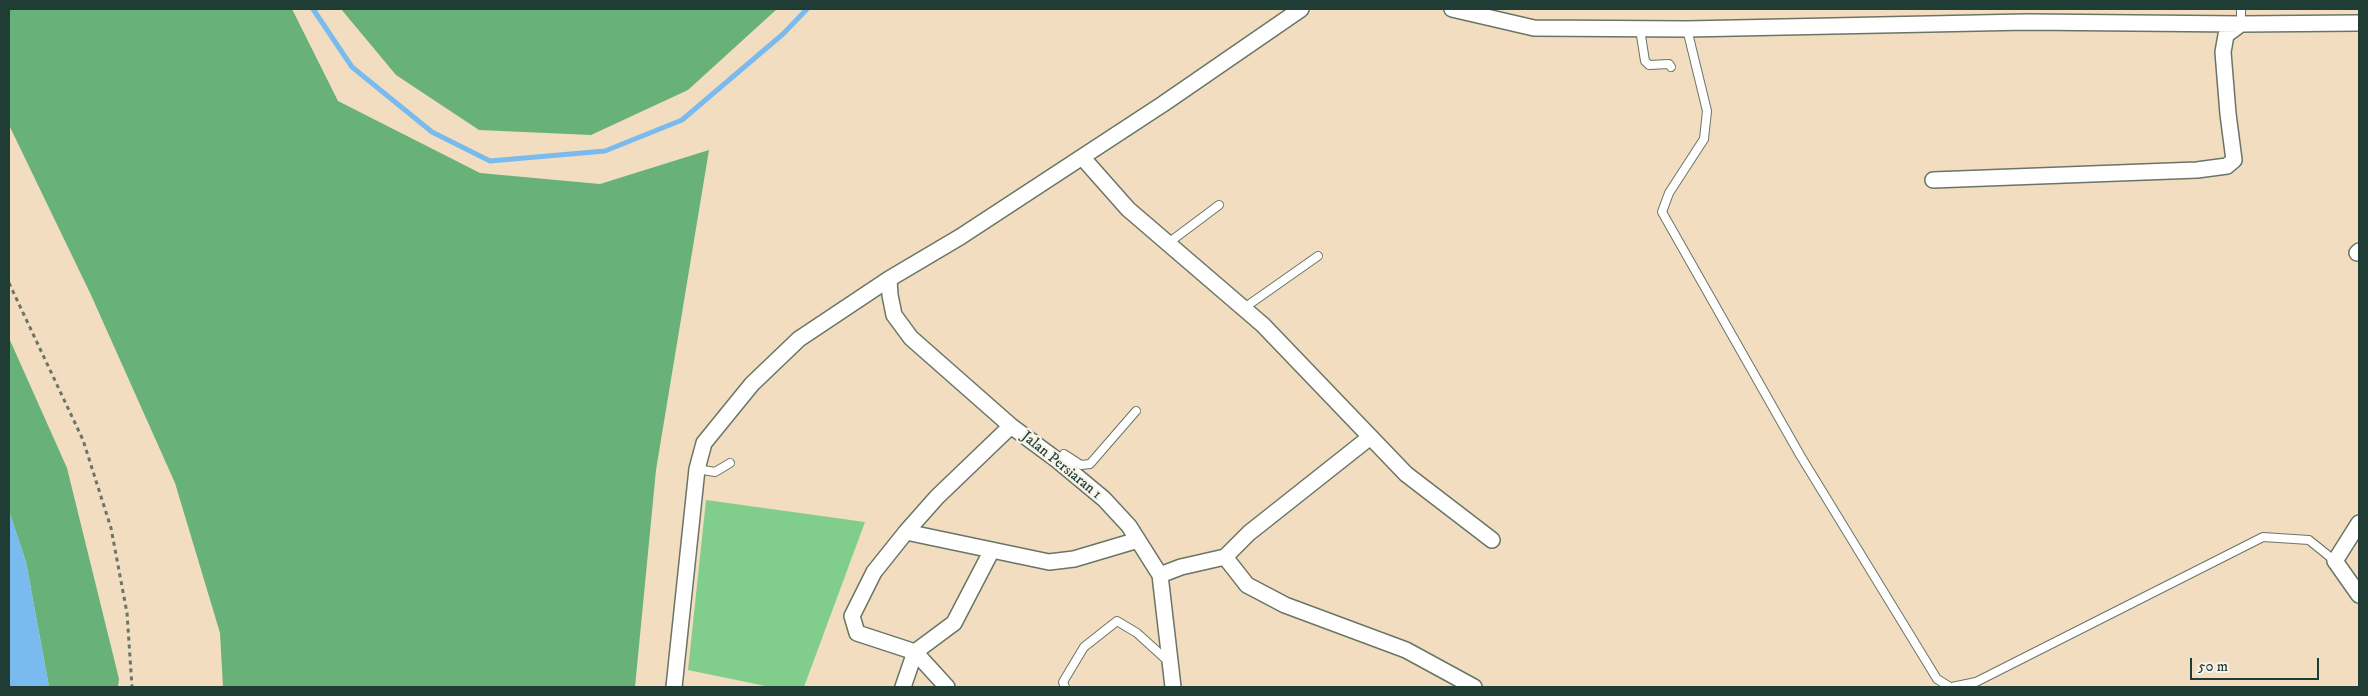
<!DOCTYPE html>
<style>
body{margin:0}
#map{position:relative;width:2368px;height:696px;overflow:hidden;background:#f3ddc0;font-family:"IM FELL DW Pica",serif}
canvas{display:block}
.frame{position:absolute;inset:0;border:10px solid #1f3d34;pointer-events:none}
.scale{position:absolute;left:2190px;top:658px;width:129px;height:22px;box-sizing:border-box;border:2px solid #1f3d34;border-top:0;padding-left:6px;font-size:15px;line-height:18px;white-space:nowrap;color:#1f3d34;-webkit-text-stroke:4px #f7f3e8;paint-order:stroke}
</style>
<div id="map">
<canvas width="2368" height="696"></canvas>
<div class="frame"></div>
<div class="scale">50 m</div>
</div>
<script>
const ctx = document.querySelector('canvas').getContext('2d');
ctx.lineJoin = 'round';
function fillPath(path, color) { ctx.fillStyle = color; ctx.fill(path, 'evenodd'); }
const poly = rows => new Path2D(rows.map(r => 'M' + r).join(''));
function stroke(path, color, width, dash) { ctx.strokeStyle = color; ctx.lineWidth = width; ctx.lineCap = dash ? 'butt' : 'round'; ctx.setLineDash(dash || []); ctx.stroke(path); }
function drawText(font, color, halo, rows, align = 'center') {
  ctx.font = font + ' "IM FELL DW Pica",serif'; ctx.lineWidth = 4.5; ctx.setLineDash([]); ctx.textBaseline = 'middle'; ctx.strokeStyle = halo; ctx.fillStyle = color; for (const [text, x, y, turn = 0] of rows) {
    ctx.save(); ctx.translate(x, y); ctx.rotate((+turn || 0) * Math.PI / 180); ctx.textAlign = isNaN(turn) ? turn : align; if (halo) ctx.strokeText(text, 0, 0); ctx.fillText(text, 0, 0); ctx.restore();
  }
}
fillPath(poly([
 [706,500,865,522,804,687,770,687,688,670]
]), '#81ce8c');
fillPath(poly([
 [9,9,292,9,338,101,480,173,600,184,709,150,656,470,635,687,223,687,220,633,175,483,91,295,9,125],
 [341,9,777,9,688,90,591,135,479,130,396,75],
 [9,338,67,468,119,679,118,687,49,687,26,562,9,511]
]), '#68b178');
fillPath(poly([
 [9,511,26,562,49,687,9,687]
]), '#79bbee');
stroke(poly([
 [313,9,352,67,432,132,490,161,605,151,682,120,783,34,807,9]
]), '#79bbee', 5);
const service = poly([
 [2241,24,2241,9],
 [1640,29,1645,61,1649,65,1669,64,1671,67],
 [1687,29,1707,111,1704,139,1669,193,1662,212,1800,455,1937,679,1950,687],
 [1167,244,1219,205],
 [1244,308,1318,256],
 [1064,454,1081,465,1090,464,1136,411],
 [697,469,715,472,730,463],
 [1065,687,1063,682,1084,647,1117,621,1137,633,1170,663],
 [1952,687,1976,682,2263,537,2309,540,2335,561]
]);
const minor = poly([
 [1452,9,1534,28,1687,29,2026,22,2241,24,2359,23],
 [1082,157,1128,209,1263,325,1406,474,1492,540],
 [1933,180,2197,170,2227,166,2234,160,2228,114,2223,52,2226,35,2241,24],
 [2357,253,2359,251],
 [889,279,890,295,894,315,911,338,1011,426,1057,460,1104,499,1129,526,1160,575,1173,687],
 [2359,523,2335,561,2359,595],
 [906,532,1049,562,1074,559,1138,540],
 [1225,557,1247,585,1285,605,1406,650,1474,687],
 [1160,575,1181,567,1225,557,1249,533,1369,438],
 [674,687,697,469,704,443,752,384,799,339,889,279,960,237,1163,104,1301,9],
 [903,687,915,652,954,623,992,550],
 [947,687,915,652,857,633,852,616,874,572,906,532,937,497,1011,426]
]);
stroke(service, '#697565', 10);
stroke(minor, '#697565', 18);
stroke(poly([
 [9,283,83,440,111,528,127,613,132,687]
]), '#697565', 3, [4, 4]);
stroke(service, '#fff', 8);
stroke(minor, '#fff', 15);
drawText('15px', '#1f3d34', '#f7f3e8', [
 ["Jalan Persiaran 1",1061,466,39]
]);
</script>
